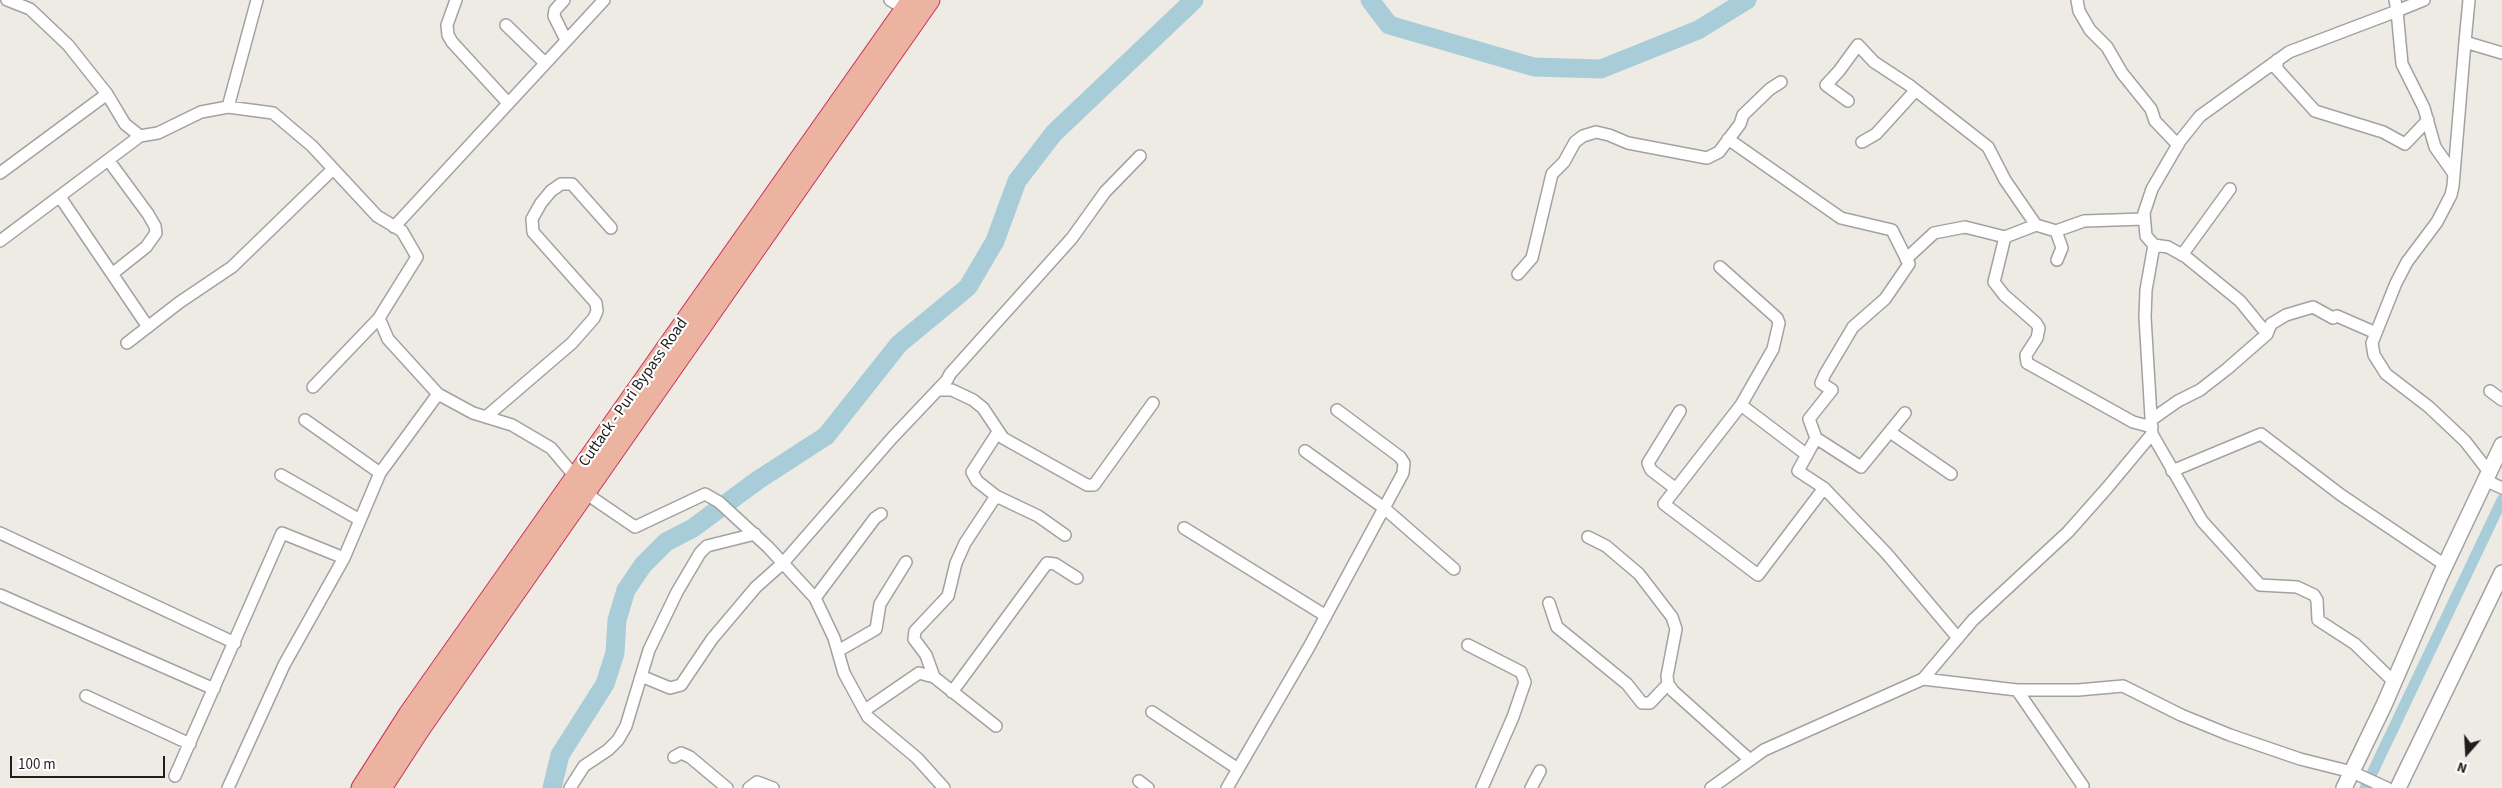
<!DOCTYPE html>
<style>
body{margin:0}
#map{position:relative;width:2502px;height:788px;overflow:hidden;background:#eeebe5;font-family:"Source Sans 3",sans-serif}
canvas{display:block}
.north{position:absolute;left:2442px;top:728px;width:50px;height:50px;-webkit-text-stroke:4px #fff;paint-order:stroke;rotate:199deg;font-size:14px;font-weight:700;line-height:20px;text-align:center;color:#1e1e1e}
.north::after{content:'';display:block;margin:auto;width:18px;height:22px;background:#1e1e1e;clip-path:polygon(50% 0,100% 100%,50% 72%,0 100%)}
.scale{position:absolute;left:10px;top:756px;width:155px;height:22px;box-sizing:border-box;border:2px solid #1e1e1e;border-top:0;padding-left:6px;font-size:15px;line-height:18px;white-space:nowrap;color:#1e1e1e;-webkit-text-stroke:4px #fff;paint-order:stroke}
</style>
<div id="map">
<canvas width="2502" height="788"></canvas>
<div class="north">N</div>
<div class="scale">100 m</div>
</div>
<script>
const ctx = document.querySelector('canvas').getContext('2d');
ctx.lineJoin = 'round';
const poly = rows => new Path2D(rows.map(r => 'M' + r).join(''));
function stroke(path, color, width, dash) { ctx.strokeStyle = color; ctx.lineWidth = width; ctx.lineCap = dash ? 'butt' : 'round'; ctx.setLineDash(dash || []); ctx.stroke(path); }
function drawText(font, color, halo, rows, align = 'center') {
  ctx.font = font + ' "Source Sans 3",sans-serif'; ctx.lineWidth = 4.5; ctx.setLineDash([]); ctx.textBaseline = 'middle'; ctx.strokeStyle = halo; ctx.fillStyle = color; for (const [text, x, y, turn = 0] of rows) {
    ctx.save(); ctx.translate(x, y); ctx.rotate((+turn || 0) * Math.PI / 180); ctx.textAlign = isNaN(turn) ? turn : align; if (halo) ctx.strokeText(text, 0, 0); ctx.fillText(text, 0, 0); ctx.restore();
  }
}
stroke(poly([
 [2365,788,2502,500]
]), '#a8cdd9', 11);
stroke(poly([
 [1370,0,1389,25,1534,67,1601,69,1698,30,1747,0],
 [552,788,560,755,605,684,615,653,617,620,626,590,643,565,666,542,693,528,758,480,826,436,899,344,968,287,995,241,1017,181,1054,133,1194,0]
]), '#a8cdd9', 19);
const minor = poly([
 [7,0,30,9,68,45,107,94,125,124,140,136,158,133,201,112,228,107,273,113,312,146,377,216,402,231,417,257,379,318,388,339,438,394,473,413,512,425,551,448,594,499,635,527,705,494,719,502,768,547,815,598,834,638,844,673,868,717,917,758,944,788],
 [456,0,447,25,448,35,452,42,508,103],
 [564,0,555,10,554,16,566,40],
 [890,0,905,9],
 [2077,0,2079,11,2090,30,2107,47,2122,73,2151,109,2155,121,2178,145],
 [2395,0,2397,11,2424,0],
 [2469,0,2465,42,2502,53],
 [506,25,545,63],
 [2277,60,2277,69,2315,111,2383,132,2405,144,2428,120],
 [1848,101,1826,85,1839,71,1858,45,1874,62,1909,85,1988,147,2005,180,2036,225,2056,231],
 [228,107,257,0],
 [1728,139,1841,218,1892,230,1909,264,1885,299,1853,327,1825,374,1821,383,1832,390,1809,419,1816,438,1861,467,1905,413],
 [1862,142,1876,134,1915,91],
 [109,161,148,214,155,226,156,233,146,247,112,274],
 [0,173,107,94],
 [2454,174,2465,42],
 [60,197,148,327],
 [394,227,604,0],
 [2005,237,1994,282,2004,295,2036,323,2039,328,2037,338,2026,355,2027,363,2133,422,2152,427],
 [0,241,140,136],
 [2154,245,2168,247,2186,257,2240,301,2267,334],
 [2182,255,2230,189],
 [1906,259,1934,233,1965,227,2005,237,2036,225],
 [2057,260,2062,248,2056,231,2084,221,2144,219],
 [1720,267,1777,318,1779,323,1773,349,1741,405],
 [1518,274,1532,258,1552,174,1564,162,1575,142,1583,136,1596,132,1609,135,1628,143,1707,158,1719,152,1740,124,1743,115,1770,89,1781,82],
 [127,343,180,302,232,267,333,169],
 [313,387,379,318],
 [938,390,952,390,973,400,983,408,1003,438,1087,485,1094,485,1153,403],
 [2490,391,2502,400],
 [487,416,572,343,594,318,597,311,596,303,533,232,532,219,541,203,551,191,561,184,572,184,611,228],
 [305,420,380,473],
 [2151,420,2178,401,2200,390,2227,369,2267,334,2271,324,2286,315,2313,307,2333,318,2337,316,2376,333],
 [1890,432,1951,474],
 [2152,434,2202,521,2260,585,2297,587,2314,595,2317,600,2318,620,2355,644,2394,682],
 [1816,438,1798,471,1824,488,1887,554,1958,638],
 [1305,451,1384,508,1454,569],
 [1807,455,1741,405,1664,504,1758,575,1824,488],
 [2172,471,2261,434,2341,495,2445,565],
 [281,475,360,520],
 [2485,480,2502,488],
 [1676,489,1651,470,1648,463,1680,411],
 [996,496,977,481,972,472,998,432],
 [1184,528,1326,616],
 [0,533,235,643],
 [1588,537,1606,546,1639,574,1672,617,1676,629,1667,676,1668,684,1673,691,1750,760],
 [0,595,214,689],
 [815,598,875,518,881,514],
 [1549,603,1557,627,1627,684,1642,703,1650,703,1668,684],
 [1468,645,1521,672,1525,682,1513,717,1482,788],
 [838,651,876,629,880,604,906,562],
 [641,676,670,688,681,685,712,639,756,587,783,563,892,438,947,380,950,374,1072,238,1105,192,1140,156],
 [934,677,926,655,914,639,915,631,948,596,956,563,965,543,996,496,1038,516,1065,535],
 [1923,679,2017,690,2078,690,2123,686,2181,715,2230,735,2300,759,2352,772,2387,788],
 [2017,690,2083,786,2082,788],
 [952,692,1047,563,1055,564,1077,578],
 [86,696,190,744],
 [865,710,919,673,934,677,996,726],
 [1152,712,1238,769],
 [674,757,681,753,690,757,727,788],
 [175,776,282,533,344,558],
 [1139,781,1148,788],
 [228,788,284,665,344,558,380,473,438,394],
 [570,788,584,766,608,750,618,740,626,726,649,650,677,592,700,553,707,546,755,534],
 [749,788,757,782,773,788],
 [1227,788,1309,647,1403,473,1404,463,1400,457,1337,410],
 [1531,788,1540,771],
 [1711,788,1764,750,1923,679,1973,620,2068,532,2107,488,2152,434,2145,317,2146,290,2154,245,2146,236,2144,213,2152,189,2180,141,2200,116,2289,52,2397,11,2402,64,2424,108,2435,147,2454,174,2453,186,2451,195,2437,222,2407,262,2396,283,2372,343,2374,355,2386,374,2429,407,2465,441,2489,472]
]);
const tertiary = poly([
 [2344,788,2384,705,2440,576,2502,445],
 [2398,788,2502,573]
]);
const trunk = poly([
 [361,788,409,713,911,0],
 [382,788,421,728,930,0]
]);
stroke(minor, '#a2a2a2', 14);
stroke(tertiary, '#a2a2a2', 18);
stroke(trunk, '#ce3061', 21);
stroke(minor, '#fff', 11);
stroke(tertiary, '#fff', 15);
stroke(trunk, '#ebb3a0', 19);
drawText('16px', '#1e1e1e', '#fff', [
 ["Cuttack - Puri Bypass Road",634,393,-55]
]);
</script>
